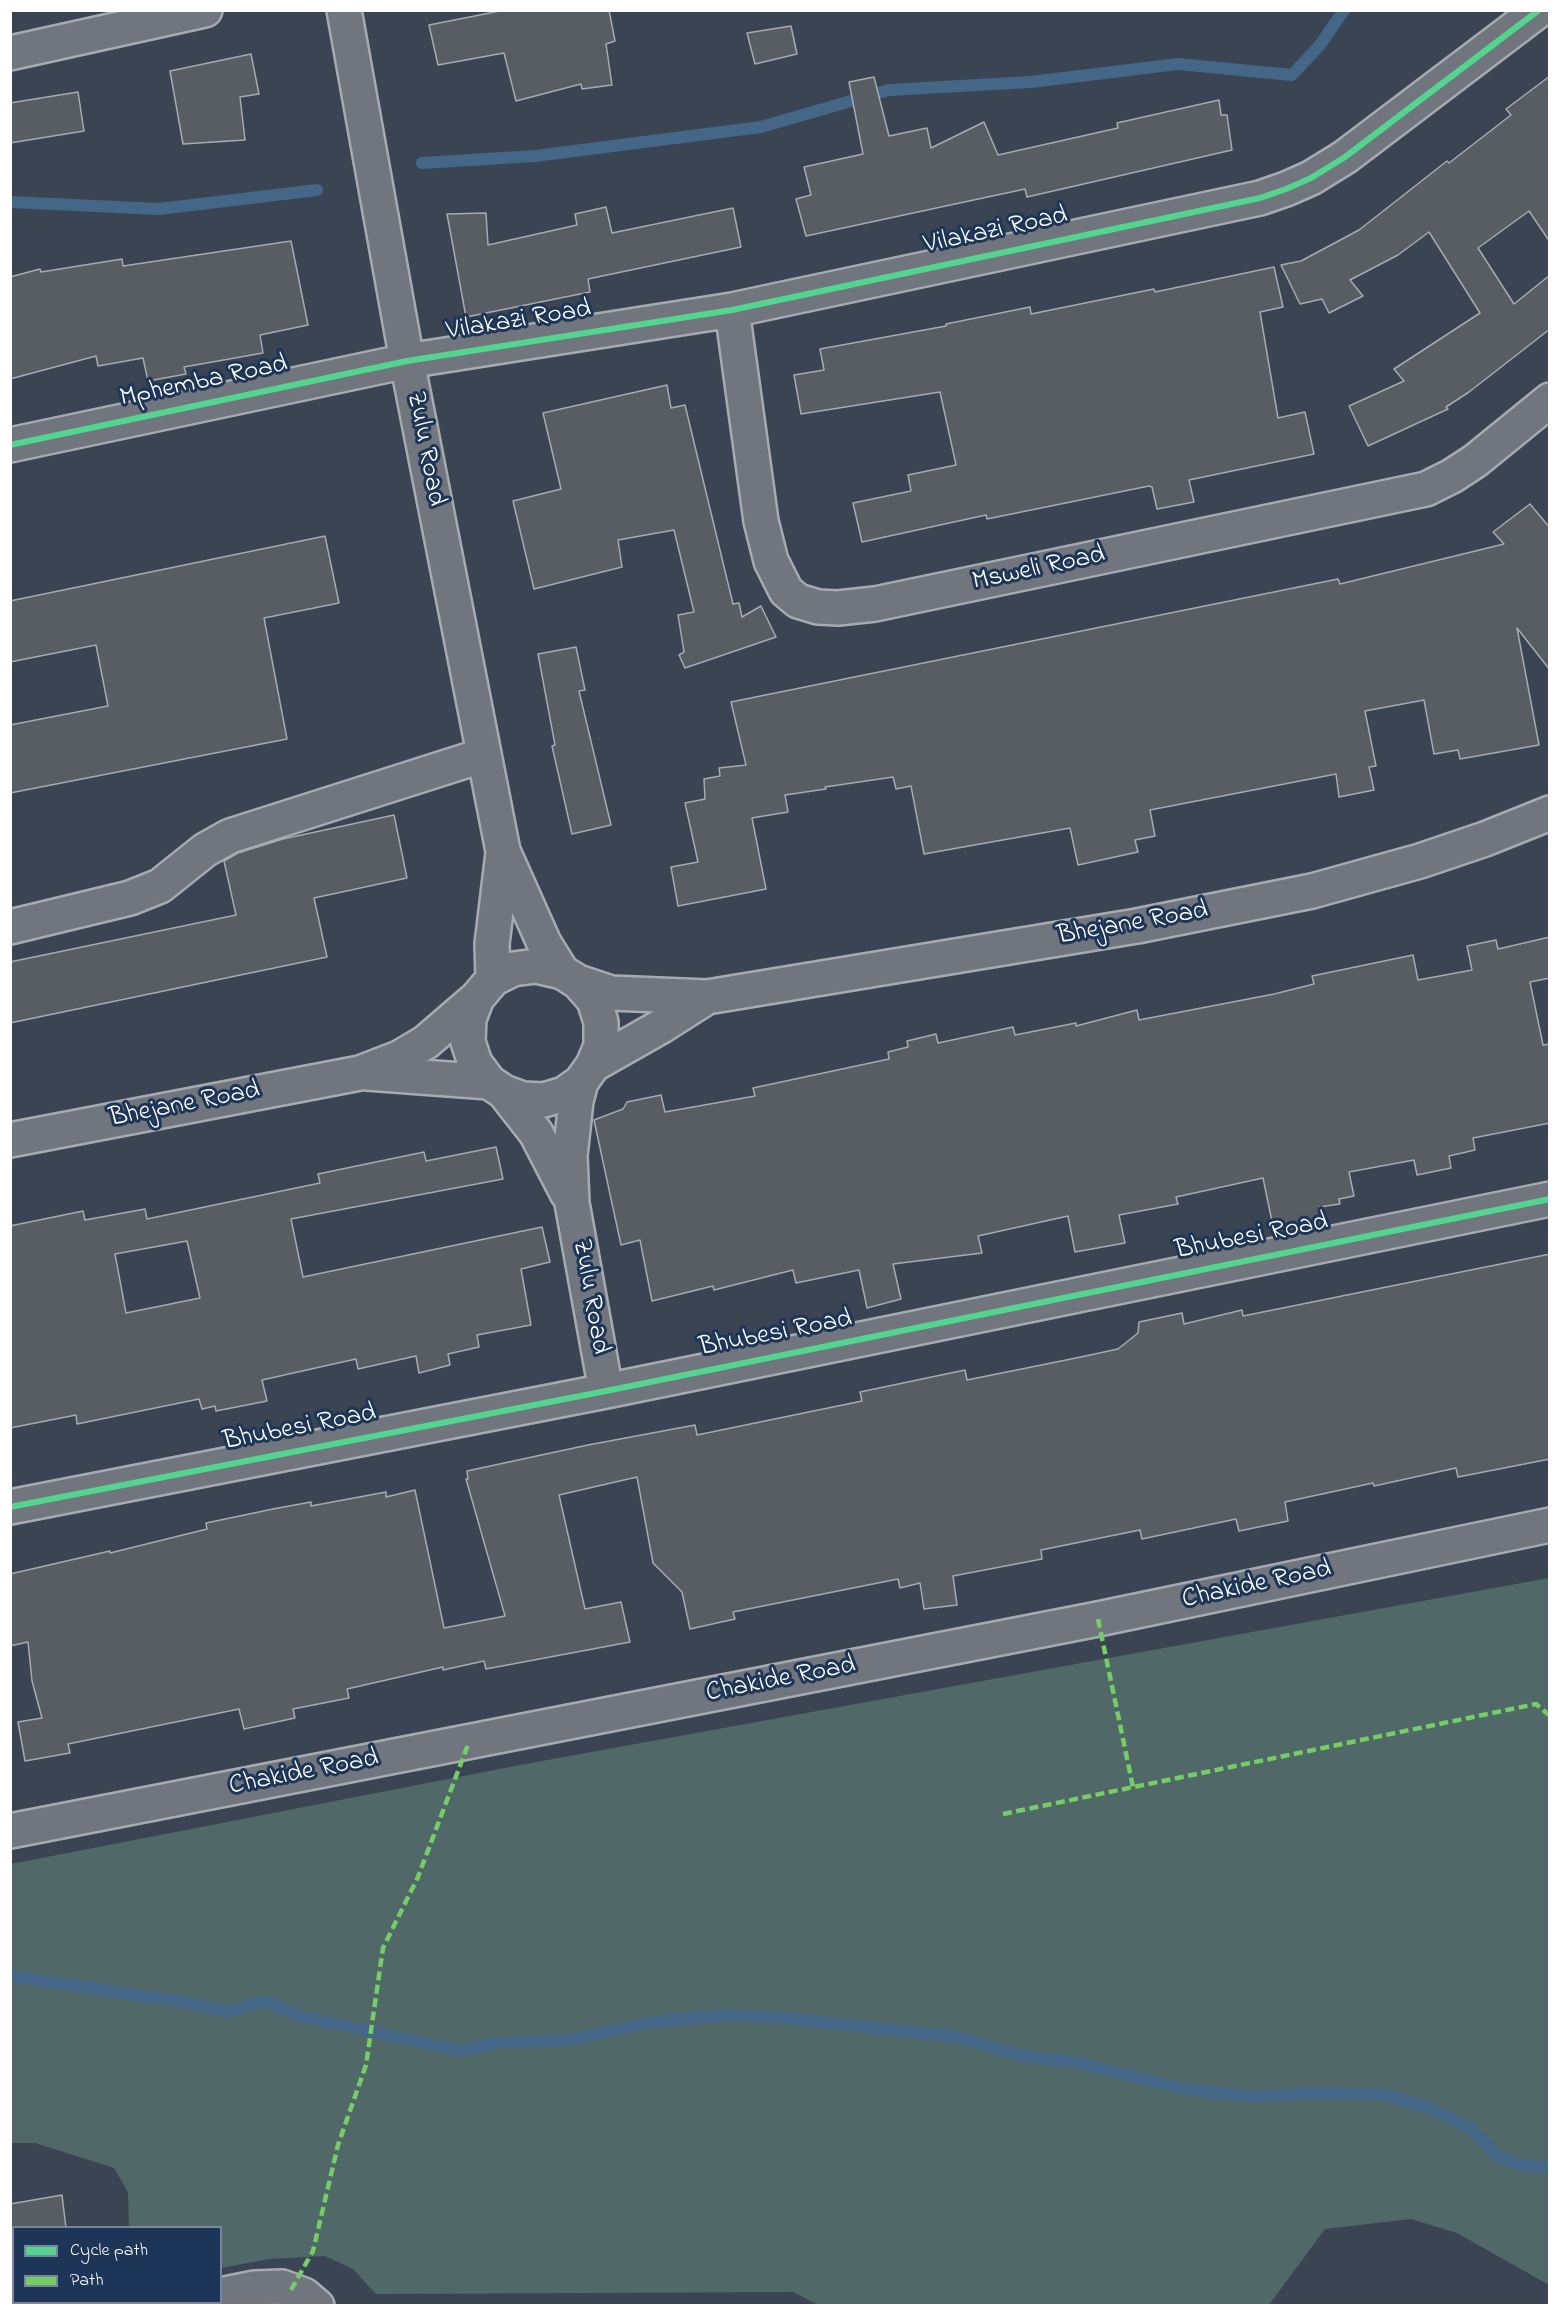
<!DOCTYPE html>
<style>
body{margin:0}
#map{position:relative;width:1560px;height:2316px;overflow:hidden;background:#3a4452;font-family:"Indie Flower",sans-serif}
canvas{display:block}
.frame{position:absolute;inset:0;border:12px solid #fff;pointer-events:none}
.legend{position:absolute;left:12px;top:2226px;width:210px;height:78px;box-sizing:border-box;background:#1d3557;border:2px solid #77869a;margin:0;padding:8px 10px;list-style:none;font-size:18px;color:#fff}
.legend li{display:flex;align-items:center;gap:12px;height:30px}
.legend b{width:30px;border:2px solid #77869a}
</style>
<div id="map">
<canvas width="1560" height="2316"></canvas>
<div class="frame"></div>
<ul class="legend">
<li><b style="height:8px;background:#53d58f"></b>Cycle path</li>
<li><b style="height:8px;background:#74ce65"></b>Path</li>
</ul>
</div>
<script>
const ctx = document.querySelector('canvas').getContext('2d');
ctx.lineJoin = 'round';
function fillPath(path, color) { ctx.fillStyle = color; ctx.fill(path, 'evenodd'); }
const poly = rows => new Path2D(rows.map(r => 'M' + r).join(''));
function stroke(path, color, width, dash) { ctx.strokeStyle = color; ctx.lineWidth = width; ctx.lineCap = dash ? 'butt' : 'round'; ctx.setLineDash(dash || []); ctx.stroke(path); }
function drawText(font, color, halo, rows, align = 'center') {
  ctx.font = font + ' "Indie Flower",sans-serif'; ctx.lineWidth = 6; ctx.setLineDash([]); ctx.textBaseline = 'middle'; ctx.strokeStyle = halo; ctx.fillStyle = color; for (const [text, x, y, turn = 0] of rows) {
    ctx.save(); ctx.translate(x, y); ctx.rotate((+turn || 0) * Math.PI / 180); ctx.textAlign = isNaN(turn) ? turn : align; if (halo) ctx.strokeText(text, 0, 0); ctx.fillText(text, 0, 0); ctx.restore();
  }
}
fillPath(poly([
 [1549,1578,1549,2285,1457,2233,1411,2219,1325,2229,1269,2305,820,2306,793,2292,376,2294,353,2269,325,2256,269,2259,221,2268,220,2228,129,2227,128,2192,114,2168,35,2143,11,2143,11,1864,520,1765]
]), '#506868');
stroke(poly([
 [422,163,535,156,761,127,889,90,1031,82,1178,64,1292,75,1320,45,1344,10],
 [10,202,159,209,317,190],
 [10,1976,190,2003,230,2012,254,2003,268,2002,299,2016,462,2051,495,2043,569,2040,648,2023,725,2015,783,2018,958,2037,1022,2056,1075,2062,1184,2089,1258,2097,1306,2093,1383,2094,1432,2109,1470,2128,1498,2156,1520,2165,1550,2168]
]), '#446687', 12);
const building = poly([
 [505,10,609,10,615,41,606,44,612,85,582,89,581,84,516,101,504,53,438,65,429,25,505,10],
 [791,26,797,54,755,64,747,33,791,26],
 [251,54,259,94,240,97,245,140,183,144,170,71,251,54],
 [1550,76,1550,242,1529,211,1478,248,1514,304,1550,275,1550,329,1469,392,1446,407,1448,409,1368,446,1349,406,1404,381,1394,369,1480,313,1429,232,1398,255,1350,280,1363,296,1329,313,1322,299,1300,304,1281,265,1301,261,1359,230,1447,161,1449,163,1511,115,1506,109,1550,76],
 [874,77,889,136,927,128,931,148,984,122,998,155,1118,128,1117,123,1219,100,1221,115,1227,115,1232,150,1027,197,1025,189,806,236,796,199,811,195,804,167,863,154,849,82,874,77],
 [78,92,84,131,10,143,10,103,78,92],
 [606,207,612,233,733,208,741,247,588,279,590,292,466,317,447,214,486,213,488,245,577,225,575,214,606,207],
 [291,241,308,325,260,335,263,353,184,367,186,374,148,381,143,358,98,366,96,356,10,379,10,277,40,269,41,272,122,259,123,266,291,241],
 [1274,267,1283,307,1260,312,1278,418,1305,412,1314,454,1189,480,1194,502,1157,509,1152,487,1149,486,987,519,986,515,862,542,853,503,911,491,908,475,956,465,940,392,801,414,794,375,824,370,820,349,946,326,946,324,1030,307,1031,314,1154,289,1155,292,1274,267],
 [667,385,671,408,685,405,733,604,739,603,742,617,761,606,776,637,685,668,679,655,684,652,678,615,694,612,674,530,618,540,622,567,534,589,513,501,561,489,543,413,667,385],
 [1530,504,1550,528,1550,670,1517,628,1539,745,1460,759,1458,750,1434,754,1424,700,1365,711,1376,766,1369,767,1374,790,1339,797,1336,774,1150,810,1155,836,1135,840,1138,852,1078,865,1070,828,924,854,911,786,896,789,893,777,825,787,826,789,785,795,788,812,752,818,766,889,678,906,671,867,698,862,685,803,705,799,704,779,720,776,719,768,746,765,731,702,1338,579,1340,584,1504,544,1493,532,1530,504],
 [325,536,339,603,264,618,287,739,10,793,10,725,108,706,96,645,10,662,10,601,325,536],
 [576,647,585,690,579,691,611,825,572,834,552,746,555,745,538,654,576,647],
 [394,815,407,878,314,898,327,957,10,1023,10,962,236,915,224,861,238,853,283,839,394,815],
 [1550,937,1550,978,1530,982,1543,1045,1550,1044,1550,1123,1473,1138,1475,1150,1449,1156,1451,1168,1417,1175,1414,1160,1349,1172,1354,1196,1339,1199,1340,1204,1319,1207,1324,1226,1275,1236,1263,1178,1176,1197,1178,1204,1119,1215,1125,1243,1075,1252,1068,1216,978,1236,982,1253,893,1264,901,1299,867,1308,859,1270,796,1283,793,1270,714,1290,713,1286,652,1301,640,1240,621,1245,594,1120,623,1109,627,1102,661,1095,665,1112,755,1096,753,1088,889,1059,888,1052,908,1047,907,1041,936,1034,938,1043,1013,1027,1015,1035,1076,1023,1076,1026,1137,1010,1139,1020,1274,994,1314,984,1312,976,1413,955,1418,980,1472,970,1467,946,1496,940,1498,949,1550,937],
 [496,1147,503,1179,291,1219,303,1277,542,1227,550,1262,521,1269,531,1325,477,1335,479,1347,448,1354,450,1365,419,1373,416,1356,358,1369,356,1359,262,1380,267,1401,216,1411,215,1406,202,1409,199,1399,77,1424,76,1415,10,1428,10,1226,83,1211,85,1220,145,1209,147,1219,320,1183,318,1174,424,1152,426,1161,496,1147],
 [187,1241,200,1298,126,1313,115,1254,187,1241],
 [1550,1254,1550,1459,1458,1477,1456,1468,1374,1486,1373,1483,1285,1502,1288,1521,1239,1531,1236,1519,1142,1539,1140,1530,1041,1550,1042,1559,953,1576,957,1605,924,1609,920,1583,900,1588,898,1579,733,1612,735,1619,690,1629,682,1592,653,1563,637,1477,559,1495,585,1609,621,1602,630,1642,486,1669,484,1661,443,1670,443,1667,347,1689,349,1698,293,1709,295,1718,244,1729,239,1709,68,1744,70,1753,25,1761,18,1722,42,1718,32,1681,28,1642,10,1646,10,1574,110,1551,110,1553,207,1529,206,1523,273,1509,311,1502,311,1506,386,1492,386,1497,415,1490,444,1628,505,1616,466,1479,468,1479,467,1471,588,1445,695,1425,697,1435,862,1401,860,1392,965,1370,967,1380,1076,1358,1118,1349,1138,1333,1139,1322,1182,1313,1184,1324,1242,1310,1243,1316,1550,1254],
 [62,2195,66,2228,10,2228,10,2204,62,2195]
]);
fillPath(building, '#585d64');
stroke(building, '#a6abb1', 1.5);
const minor = poly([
 [344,10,407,361,503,851,544,943,562,972,578,982,594,1000,601,1022,601,1046,593,1065,581,1082,564,1094,544,1100,523,1099,504,1092,489,1082,475,1063,468,1042,469,1019,477,998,493,979,513,969,536,966,562,972],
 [10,53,205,10],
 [732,310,761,521,771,561,786,591,798,601,818,607,838,608,875,604,1426,489,1452,476,1475,461,1550,400],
 [10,445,407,361,732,310,1260,198,1286,189,1311,178,1345,157,1539,10],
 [10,927,130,898,160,886,205,850,230,836,484,755],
 [493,979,492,944,503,853],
 [578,982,611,993,707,997,1137,926,1312,891,1420,861,1485,839,1550,813],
 [593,1065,660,1027,707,997],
 [367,1073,489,1082],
 [581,1082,576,1101,570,1156,572,1203,606,1391],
 [504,1092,536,1133,567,1193],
 [10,1140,360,1073,399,1058,426,1042,477,998],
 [10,1507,606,1391,1550,1199],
 [10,1831,1098,1619,1550,1525],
 [220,2295,255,2288,282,2287,304,2295,317,2306],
 [168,2306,183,2302]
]);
stroke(minor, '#a6abb1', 38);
stroke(minor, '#70757e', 33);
stroke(poly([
 [1098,1619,1133,1787],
 [1003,1814,1536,1704,1550,1716],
 [291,2290,313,2251,338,2145,366,2065,383,1948,418,1877,469,1742]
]), '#74ce65', 4.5, [9, 4.5]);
stroke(poly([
 [10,445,407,361,732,310,1260,198,1286,189,1311,178,1345,157,1539,10],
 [10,1507,606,1391,1550,1199]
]), '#53d58f', 6);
drawText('27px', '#fff', '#1d3557', [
 ["Vilakazi Road",996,232,-12],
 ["Vilakazi Road",519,322,-9],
 ["Mphemba Road",204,383,-12],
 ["Zulu Road",424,449,79],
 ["Msweli Road",1039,570,-12],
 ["Bhejane Road",1133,925,-10],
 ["Bhejane Road",185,1106,-11],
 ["Bhubesi Road",1252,1238,-11],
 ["Zulu Road",589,1297,80],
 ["Bhubesi Road",776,1335,-11],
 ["Bhubesi Road",300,1429,-11],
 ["Chakide Road",1257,1586,-12],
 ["Chakide Road",781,1681,-11],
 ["Chakide Road",304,1774,-11]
]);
</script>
